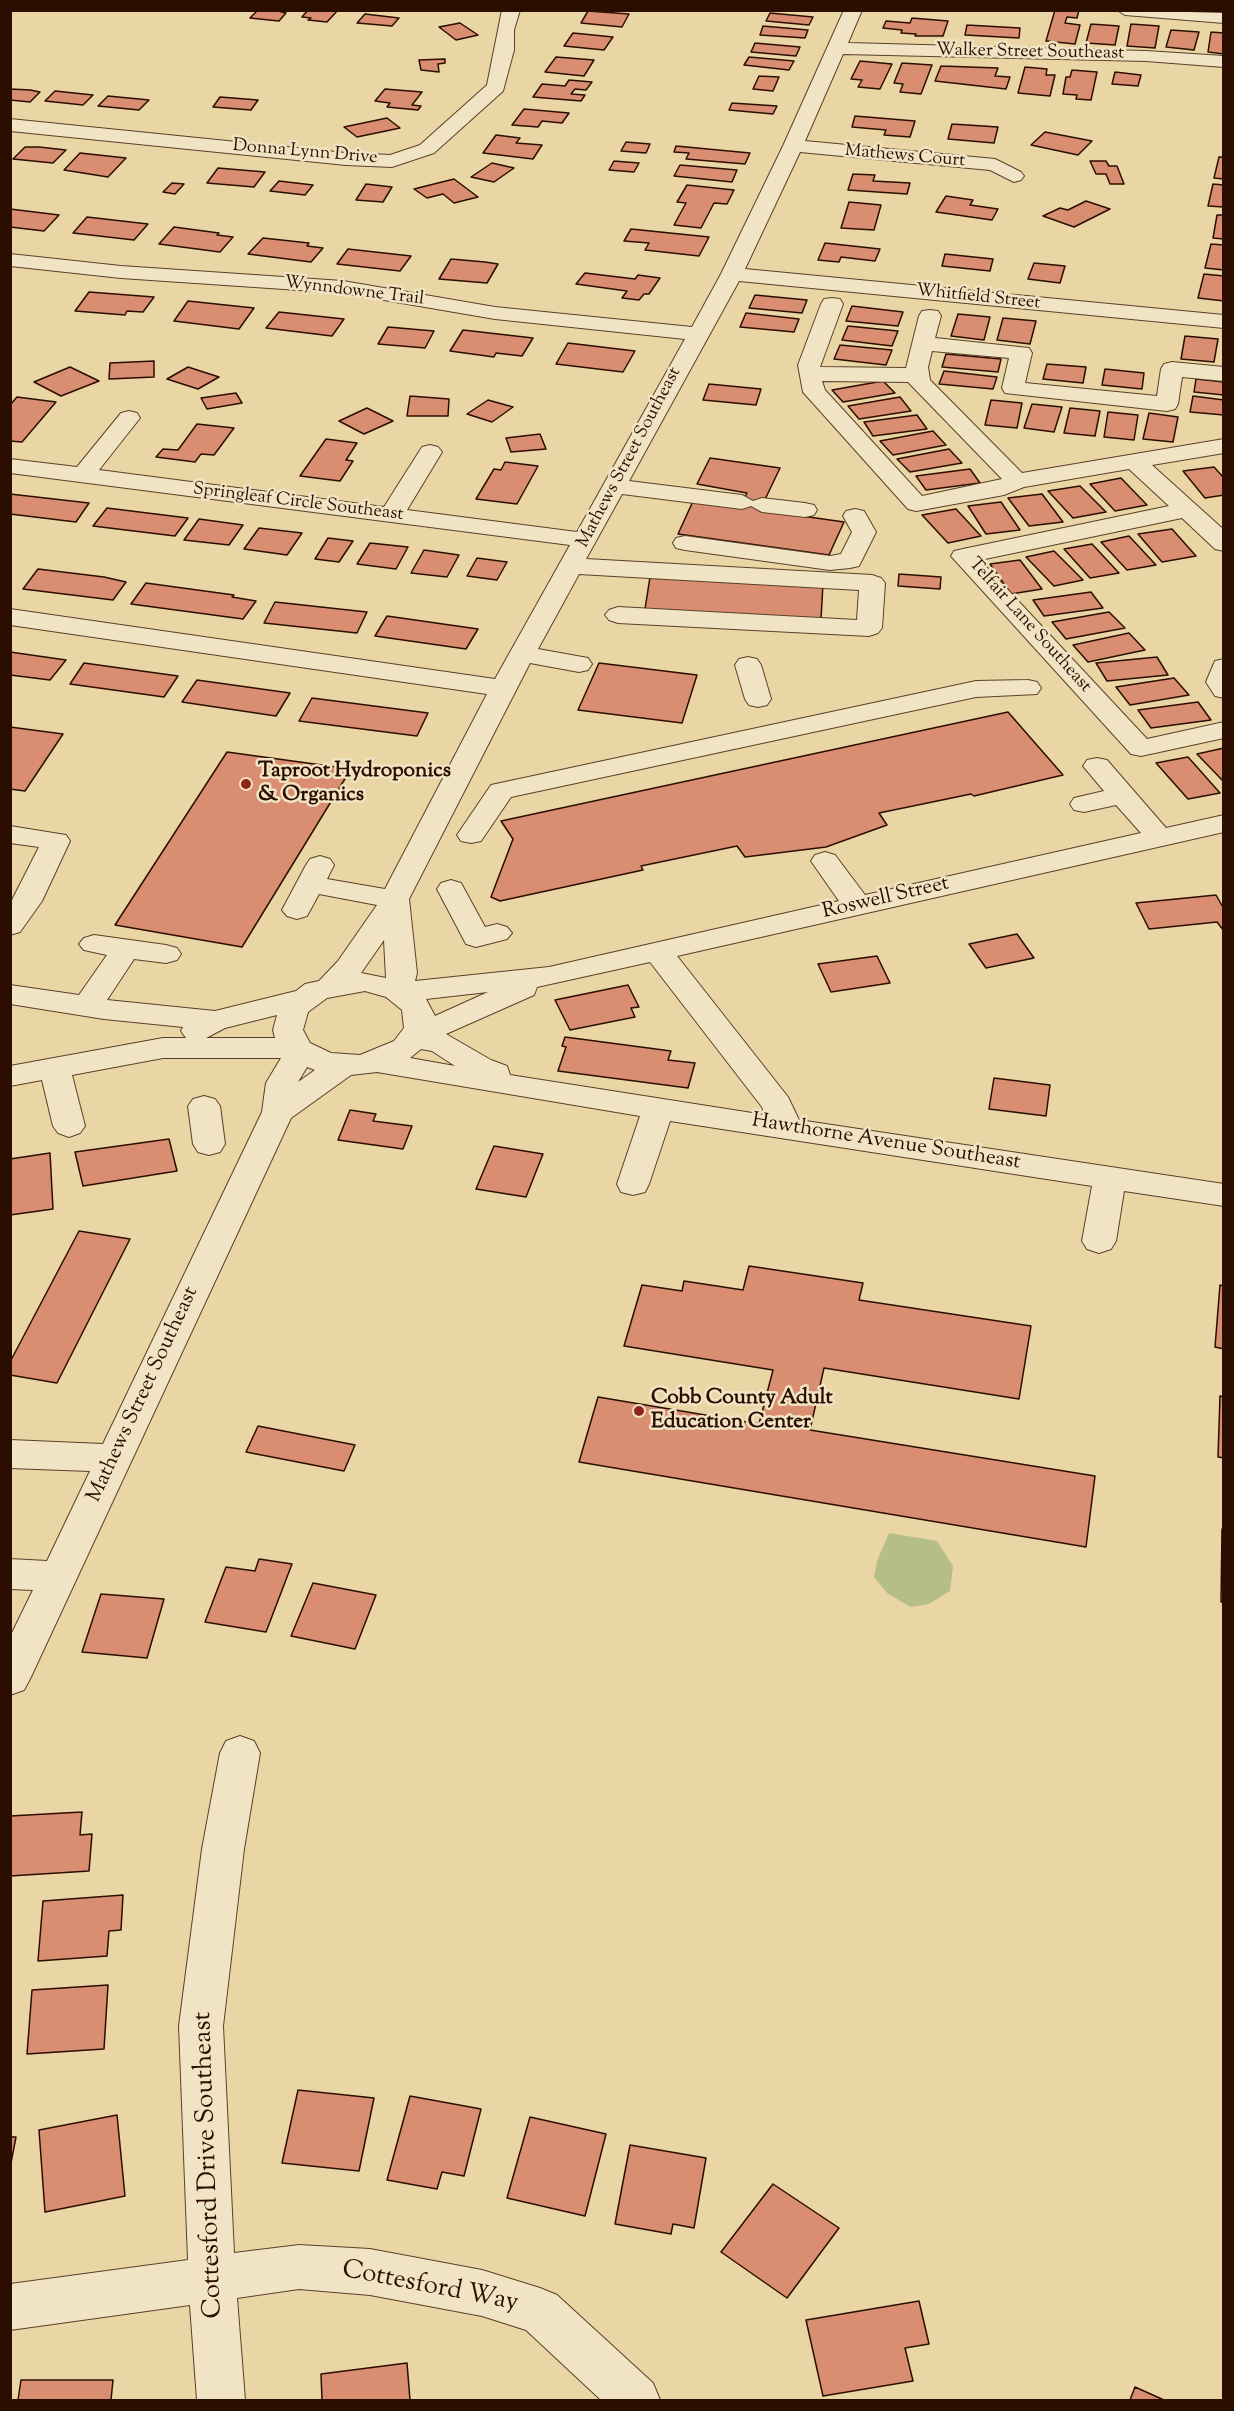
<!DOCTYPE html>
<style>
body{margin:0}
#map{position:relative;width:1234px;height:2411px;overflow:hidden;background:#e9d6a4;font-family:"Sorts Mill Goudy",serif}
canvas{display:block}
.frame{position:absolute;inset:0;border:12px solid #2b0e00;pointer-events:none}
</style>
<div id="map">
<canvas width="1234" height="2411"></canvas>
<div class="frame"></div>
</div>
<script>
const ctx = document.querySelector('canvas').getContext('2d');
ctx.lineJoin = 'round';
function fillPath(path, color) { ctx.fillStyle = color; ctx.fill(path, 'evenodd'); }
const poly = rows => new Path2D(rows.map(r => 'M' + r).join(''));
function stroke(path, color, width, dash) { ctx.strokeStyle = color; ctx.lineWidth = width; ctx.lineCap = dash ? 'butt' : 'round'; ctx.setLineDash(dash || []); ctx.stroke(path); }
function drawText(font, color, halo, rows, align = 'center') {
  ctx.font = font + ' "Sorts Mill Goudy",serif'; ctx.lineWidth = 5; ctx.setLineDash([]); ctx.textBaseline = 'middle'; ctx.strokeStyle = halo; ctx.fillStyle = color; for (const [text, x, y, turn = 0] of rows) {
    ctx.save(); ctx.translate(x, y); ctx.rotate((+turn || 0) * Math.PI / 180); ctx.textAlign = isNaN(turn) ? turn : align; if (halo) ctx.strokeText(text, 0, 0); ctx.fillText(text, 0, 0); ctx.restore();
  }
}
fillPath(poly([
 [889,1533,937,1541,953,1566,950,1591,929,1604,911,1607,888,1594,874,1577,877,1561]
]), '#b5be87');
const building = poly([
 [258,10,274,10,286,13,279,21,250,18,258,10],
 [308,10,338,10,327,22,308,20,311,18,302,17,308,10],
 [1055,10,1079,10,1077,18,1067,17,1065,23,1080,25,1075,44,1046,41,1055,10],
 [588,11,629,14,622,27,581,23,588,11],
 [770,13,813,17,809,25,766,21,770,13],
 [365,14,399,18,392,26,357,23,365,14],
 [912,18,948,21,943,36,915,36,916,34,901,33,902,30,883,28,886,21,910,23,912,18],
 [460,23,478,35,456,40,439,27,460,23],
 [1091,24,1119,26,1115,45,1086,43,1091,24],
 [1131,24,1159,26,1155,48,1127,46,1131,24],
 [967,25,1020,28,1019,38,965,35,967,25],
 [763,26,808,30,805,38,760,35,763,26],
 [1171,30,1199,32,1194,50,1166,47,1171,30],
 [1211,32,1224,33,1224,54,1208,52,1211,32],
 [573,33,613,37,604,50,564,46,573,33],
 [755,43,800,47,796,56,751,52,755,43],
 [556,57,594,60,584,76,545,72,556,57],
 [749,57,794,61,789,70,744,65,749,57],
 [445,59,445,63,438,64,439,72,421,70,419,60,445,59],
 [860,61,892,64,880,89,858,87,862,80,851,79,860,61],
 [902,63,932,65,921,94,900,92,903,84,894,83,902,63],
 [941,66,998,68,995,76,1010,77,1006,89,935,81,941,66],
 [1025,67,1047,69,1046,75,1055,75,1050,96,1018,93,1025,67],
 [1072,70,1097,72,1091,100,1076,99,1077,95,1063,94,1066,77,1070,77,1072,70],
 [1115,72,1141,75,1138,86,1112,84,1115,72],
 [759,76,779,77,773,91,753,89,759,76],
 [569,80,592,82,586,90,575,89,571,94,585,95,581,101,533,97,542,84,565,86,569,80],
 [10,89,30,90,40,92,30,102,10,100,10,89],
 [385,89,422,92,412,105,421,106,418,110,387,107,390,103,375,101,385,89],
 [55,91,93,95,83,105,45,101,55,91],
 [108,96,149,100,139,110,98,106,108,96],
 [220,97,258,100,251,110,213,107,220,97],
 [732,103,777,106,773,114,729,110,732,103],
 [524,109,569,113,562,123,542,121,538,127,512,125,524,109],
 [855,116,915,121,910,137,884,135,886,130,852,127,855,116],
 [387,118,400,128,357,137,344,127,387,118],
 [952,124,998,127,994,143,948,139,952,124],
 [1045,132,1092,141,1078,155,1031,145,1045,132],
 [496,135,520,138,516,143,542,145,533,159,483,153,496,135],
 [626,142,650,144,646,153,621,151,626,142],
 [676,146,750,153,745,164,686,159,689,153,674,152,676,146],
 [25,147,39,147,66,150,53,163,13,159,25,147],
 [80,153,126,158,108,177,64,170,80,153],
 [1219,157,1224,157,1224,179,1214,178,1219,157],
 [614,161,639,163,634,172,609,170,614,161],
 [1090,161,1106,161,1109,166,1117,166,1124,184,1110,184,1106,174,1096,174,1090,161],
 [492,163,514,168,494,182,471,177,492,163],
 [680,165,737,170,732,182,674,176,680,165],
 [218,168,265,172,254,187,207,183,218,168],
 [853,174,875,175,873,181,910,183,907,194,848,190,853,174],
 [454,179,478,197,454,203,443,194,427,198,414,189,454,179],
 [279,181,313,185,305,195,270,191,279,181],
 [172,183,184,184,175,194,163,192,172,183],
 [366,184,392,187,383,202,356,200,366,184],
 [1213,184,1224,185,1224,207,1208,206,1213,184],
 [687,185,734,190,727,204,714,203,701,228,674,225,686,203,677,202,687,185],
 [946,196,973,200,970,205,998,209,992,220,936,212,946,196],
 [1086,201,1110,209,1074,227,1043,216,1060,208,1068,210,1086,201],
 [849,202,881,205,874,230,841,228,849,202],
 [10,209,59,215,44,231,10,227,10,209],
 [1217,215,1224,215,1224,239,1213,238,1217,215],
 [87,217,148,224,134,240,73,233,87,217],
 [174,227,219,233,217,235,233,237,220,252,159,244,174,227],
 [631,229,709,237,699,256,645,250,649,243,624,241,631,229],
 [263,238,309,243,307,246,323,248,311,262,248,254,263,238],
 [825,243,880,249,875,261,841,257,839,262,818,260,825,243],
 [1211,244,1224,245,1224,270,1205,268,1211,244],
 [348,249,411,256,400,271,337,264,348,249],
 [945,254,993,259,990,271,942,266,945,254],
 [451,259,485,262,498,264,487,283,439,279,451,259],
 [1034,263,1065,266,1060,283,1028,279,1034,263],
 [585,273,635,279,638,275,660,278,649,294,644,294,639,300,622,298,627,291,576,284,585,273],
 [1204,274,1224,276,1224,301,1198,298,1204,274],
 [89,292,154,297,143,312,127,311,125,315,75,311,89,292],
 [755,295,807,300,802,313,749,308,755,295],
 [188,301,254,308,239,329,174,321,188,301],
 [852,306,903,312,898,326,846,321,852,306],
 [279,312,344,319,332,336,266,328,279,312],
 [746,313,799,319,794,332,740,327,746,313],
 [958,314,990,317,984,340,951,336,958,314],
 [1003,318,1036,321,1030,344,997,340,1003,318],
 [848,326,898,331,892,346,842,340,848,326],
 [388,327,434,331,425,348,378,344,388,327],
 [463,330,533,338,522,356,496,353,494,357,450,351,463,330],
 [1185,336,1218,339,1214,362,1181,359,1185,336],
 [568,343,635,351,623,372,556,364,568,343],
 [840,345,892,350,886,365,834,359,840,345],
 [946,354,1001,359,998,372,942,367,946,354],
 [154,361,154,377,109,379,110,363,154,361],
 [1047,364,1086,367,1083,383,1043,379,1047,364],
 [70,367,99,381,61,396,34,382,70,367],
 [188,367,219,377,198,389,167,379,188,367],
 [1105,369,1144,373,1142,389,1102,385,1105,369],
 [944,371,997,377,993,389,939,384,944,371],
 [1196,379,1224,382,1224,395,1194,392,1196,379],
 [883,381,895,393,843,402,832,390,883,381],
 [709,384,761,389,756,405,703,400,709,384],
 [236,393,242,403,207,409,201,398,236,393],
 [410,396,449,399,448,416,407,416,410,396],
 [1193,396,1224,400,1224,415,1190,412,1193,396],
 [17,397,56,402,22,442,10,441,10,405,17,397],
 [900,397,911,411,859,419,848,406,900,397],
 [488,400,513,407,492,422,467,414,488,400],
 [991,400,1022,403,1017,428,985,425,991,400],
 [1032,404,1062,407,1054,432,1024,428,1032,404],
 [367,408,393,421,364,434,339,421,367,408],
 [1070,408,1100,411,1095,436,1064,433,1070,408],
 [1108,412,1138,415,1134,440,1104,437,1108,412],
 [1149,413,1178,417,1173,442,1143,439,1149,413],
 [917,415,927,429,873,436,864,422,917,415],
 [197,424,234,428,214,455,201,454,195,462,156,457,163,449,178,450,197,424],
 [933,431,946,445,893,455,880,441,933,431],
 [540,434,546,449,511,452,506,438,540,434],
 [326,439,357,443,346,460,353,461,340,481,300,476,326,439],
 [949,449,962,463,910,472,897,459,949,449],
 [710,458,780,468,760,510,844,522,829,555,678,534,694,499,740,506,747,493,697,484,710,458],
 [505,462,538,466,517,504,476,499,494,469,501,470,505,462],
 [1214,467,1224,478,1224,495,1205,498,1183,471,1214,467],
 [970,469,980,483,926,490,916,476,970,469],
 [1121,478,1147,505,1115,511,1090,484,1121,478],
 [1080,486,1106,512,1073,518,1048,491,1080,486],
 [10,494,89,503,76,522,10,514,10,494],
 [1042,494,1063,522,1029,526,1008,498,1042,494],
 [1001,502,1020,530,986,534,968,506,1001,502],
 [107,508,188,518,175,536,93,526,107,508],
 [956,509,981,536,948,543,922,515,956,509],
 [199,519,243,525,229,545,184,540,199,519],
 [259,528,302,533,287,555,244,549,259,528],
 [1172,529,1196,556,1162,562,1138,534,1172,529],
 [1129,536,1156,565,1127,570,1101,542,1129,536],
 [328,538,353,541,339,562,315,559,328,538],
 [370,543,408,547,396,569,357,564,370,543],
 [1092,544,1119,573,1090,578,1064,549,1092,544],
 [424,550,459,555,447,577,411,573,424,550],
 [1054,551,1083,580,1054,586,1026,557,1054,551],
 [477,558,507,562,497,580,467,576,477,558],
 [1020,560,1042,589,1011,594,990,564,1020,560],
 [38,569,104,577,126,582,113,600,23,589,38,569],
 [899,574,941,577,940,589,898,586,899,574],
 [650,577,823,584,821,619,645,609,650,577],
 [146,583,234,595,232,597,256,601,243,619,131,604,146,583],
 [1091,592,1103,608,1044,616,1033,600,1091,592],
 [275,602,367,612,357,633,264,623,275,602],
 [1109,612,1125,628,1066,639,1052,622,1109,612],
 [387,616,478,629,466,649,375,636,387,616],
 [1129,633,1145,650,1088,662,1073,645,1129,633],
 [10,652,66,660,50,680,10,675,10,652],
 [1157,657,1168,675,1107,681,1096,663,1157,657],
 [84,663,178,676,164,697,70,684,84,663],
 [599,663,697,675,682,723,578,710,599,663],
 [1174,678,1189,695,1130,705,1116,687,1174,678],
 [197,680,290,693,276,716,182,702,197,680],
 [312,698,428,713,417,736,299,721,312,698],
 [1198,702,1211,720,1151,728,1138,710,1198,702],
 [1008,712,1063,775,974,796,971,794,879,813,887,825,826,847,745,857,737,846,641,866,643,870,500,901,491,897,513,839,501,821,1008,712],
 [10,727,63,734,25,791,10,789,10,727],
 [1224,748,1224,782,1197,754,1224,748],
 [227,752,351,769,242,947,115,925,227,752],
 [1188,757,1220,793,1188,799,1156,763,1188,757],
 [1216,895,1224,909,1224,931,1217,922,1149,929,1136,903,1216,895],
 [1017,934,1034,958,986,968,969,944,1017,934],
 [877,956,890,983,831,992,818,964,877,956],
 [628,985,639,1007,631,1008,635,1017,570,1030,555,1000,628,985],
 [565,1037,671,1051,668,1060,695,1063,688,1088,558,1071,566,1047,562,1046,565,1037],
 [994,1078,1050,1085,1046,1116,989,1109,994,1078],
 [350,1110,376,1114,373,1121,412,1126,403,1149,338,1140,350,1110],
 [169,1139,177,1171,83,1186,75,1152,169,1139],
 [494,1146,543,1154,526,1197,476,1189,494,1146],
 [50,1153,53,1209,10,1215,10,1159,50,1153],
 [79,1231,130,1239,57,1383,10,1375,10,1362,79,1231],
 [749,1266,863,1283,859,1300,1031,1326,1019,1399,824,1368,810,1430,1095,1476,1086,1547,579,1462,598,1397,759,1424,773,1370,624,1346,642,1285,682,1291,684,1281,743,1290,749,1266],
 [1220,1285,1224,1286,1224,1349,1215,1347,1220,1285],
 [1220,1396,1224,1397,1224,1458,1218,1457,1220,1396],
 [258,1426,355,1445,344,1471,246,1452,258,1426],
 [1222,1529,1224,1529,1224,1602,1221,1602,1222,1529],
 [259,1559,292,1564,266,1632,205,1622,226,1567,255,1571,259,1559],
 [313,1583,376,1595,355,1649,291,1636,313,1583],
 [101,1594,164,1599,147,1658,82,1652,101,1594],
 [82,1812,80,1835,92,1834,89,1871,10,1876,10,1816,82,1812],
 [123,1895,121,1930,109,1931,107,1956,38,1961,43,1901,123,1895],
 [108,1985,104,2049,27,2054,32,1990,108,1985],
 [298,2090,374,2098,359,2171,282,2163,298,2090],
 [410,2096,481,2109,464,2176,442,2172,437,2189,387,2180,410,2096],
 [117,2115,125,2196,45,2212,39,2130,117,2115],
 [530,2117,606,2134,585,2216,507,2198,530,2117],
 [10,2137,16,2137,10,2168,10,2137],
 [630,2145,706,2158,694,2228,673,2224,671,2234,615,2224,630,2145],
 [773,2184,839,2228,787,2298,721,2252,773,2184],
 [919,2301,929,2344,905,2348,913,2381,823,2396,806,2320,919,2301],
 [407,2363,410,2400,322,2400,321,2374,407,2363],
 [21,2380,113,2380,111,2400,18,2400,21,2380],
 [1135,2387,1164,2400,1130,2400,1135,2387]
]);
fillPath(building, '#d98e71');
stroke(building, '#2b0e00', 1.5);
const minor = poly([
 [502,10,520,10,514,30,514,50,503,91,434,153,392,167,346,165,10,131,10,119,346,153,390,155,420,145,487,85,502,10],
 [844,10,862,10,848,43,1146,51,1224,56,1224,67,1146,61,843,54,805,141,995,159,1021,172,1024,176,1021,180,1014,182,990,170,800,152,745,269,1224,315,1224,328,739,281,629,481,742,495,753,501,762,498,805,503,814,505,817,510,814,515,805,517,762,512,751,506,742,509,622,494,586,559,872,575,881,578,885,583,882,628,878,633,869,636,618,623,609,620,605,615,609,610,618,607,857,620,859,590,579,574,538,649,588,658,592,664,588,670,579,672,530,663,409,899,417,973,415,981,549,967,839,901,811,861,815,855,825,852,835,855,865,895,1141,833,1116,805,1084,812,1074,810,1070,804,1074,798,1104,791,1083,766,1087,760,1097,758,1107,760,1166,828,1224,815,1224,832,677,956,788,1097,799,1120,1224,1184,1224,1206,1124,1191,1116,1241,1111,1249,1099,1253,1087,1249,1082,1241,1092,1186,670,1121,649,1184,645,1192,633,1195,621,1192,617,1184,640,1116,377,1072,351,1075,291,1118,30,1679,24,1690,10,1695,10,1637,33,1590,10,1589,10,1559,47,1561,90,1471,10,1468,10,1440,103,1444,262,1112,266,1083,281,1058,163,1058,72,1075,85,1126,80,1133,69,1137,58,1133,53,1126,42,1080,10,1086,10,1066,163,1038,186,1038,181,1031,183,1027,104,1019,10,1004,10,985,79,995,107,955,84,950,79,944,84,938,94,935,166,945,177,948,181,954,177,960,166,963,134,959,107,1000,215,1011,296,991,305,984,319,981,338,961,377,905,319,894,307,916,297,919,287,916,282,910,306,865,310,859,320,856,330,859,334,865,327,879,385,889,487,694,10,625,10,609,495,679,570,545,10,473,10,459,77,467,121,413,129,411,137,413,140,418,99,470,384,507,422,447,430,445,438,447,442,452,407,510,577,532,685,339,495,319,343,293,121,278,10,266,10,254,121,266,343,281,495,307,692,327,721,274,783,146,844,10],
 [384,940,386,978,361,973,384,940],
 [650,962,762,1107,765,1115,510,1075,507,1066,491,1060,446,1034,534,995,537,987,650,962],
 [365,991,386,997,402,1010,404,1028,394,1041,360,1055,331,1053,310,1043,303,1030,308,1012,327,998,365,991],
 [488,992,435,1016,426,999,488,992],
 [277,1015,273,1030,275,1038,206,1038,225,1028,277,1015],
 [421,1049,432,1051,455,1066,410,1058,421,1049],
 [307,1067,315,1070,298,1082,307,1067],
 [1117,10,1224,13,1224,23,1125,15,1117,10],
 [832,298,840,299,843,304,820,367,906,368,919,316,922,311,930,310,938,311,941,316,935,338,1029,348,1032,353,1025,383,1157,396,1161,369,1164,364,1172,362,1224,367,1224,381,1182,377,1178,404,1175,409,1167,411,1005,393,1002,388,1009,358,932,351,928,367,930,380,1022,473,1224,439,1224,453,1152,465,1224,530,1224,551,1215,549,1182,518,980,560,1147,739,1224,722,1224,738,1141,756,1131,754,951,556,954,551,963,549,1169,506,1129,469,1024,487,1004,495,916,511,908,509,803,392,798,365,821,304,824,299,832,298],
 [822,381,908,382,1002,479,922,496,825,390,822,381],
 [855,509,864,511,876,532,859,566,850,568,830,570,685,550,676,548,673,543,676,538,685,536,830,556,841,554,852,532,843,516,846,511,855,509],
 [748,657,757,659,761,665,771,699,767,705,758,707,749,705,745,699,735,665,739,659,748,657],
 [1224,659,1224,698,1215,696,1206,682,1215,661,1224,659],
 [1028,680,1037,682,1041,688,1037,694,976,697,511,797,481,841,471,843,461,841,457,835,491,785,976,681,1028,680],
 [10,826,66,835,70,841,42,901,20,932,10,935,10,904,39,847,10,843,10,826],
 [451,880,461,883,485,927,497,924,507,927,512,933,507,939,476,947,466,944,437,889,441,883,451,880],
 [204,1096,215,1099,220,1106,225,1144,220,1152,209,1155,198,1152,193,1144,188,1106,193,1099,204,1096],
 [240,1736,254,1741,260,1753,244,1849,223,2026,234,2253,299,2245,370,2249,482,2270,540,2288,557,2295,653,2383,660,2400,601,2400,526,2330,482,2316,370,2295,299,2289,237,2298,245,2400,197,2400,190,2305,10,2330,10,2284,188,2260,179,2026,202,1849,220,1753,226,1741,240,1736]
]);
stroke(minor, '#5a4029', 2);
fillPath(minor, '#f1e4c4');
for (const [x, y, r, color] of [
 [246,784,6,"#8f2418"],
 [639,1411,6,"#8f2418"]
]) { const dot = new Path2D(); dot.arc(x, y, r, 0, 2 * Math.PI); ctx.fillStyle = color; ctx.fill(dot); stroke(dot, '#f1e4c4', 2); }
drawText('18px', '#2b0e00', '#f1e4c4', [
 ["Walker Street Southeast",1030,53,1],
 ["Donna Lynn Drive",305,153,5],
 ["Mathews Court",905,157,5],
 ["Wynndowne Trail",354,292,7],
 ["Whitfield Street",978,298,6],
 ["Mathews Street Southeast",630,458,-62],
 ["Springleaf Circle Southeast",298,503,7],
 ["Telfair Lane Southeast",1029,626,48]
]);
drawText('bold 21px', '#2b0e00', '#f1e4c4', [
 ["Taproot Hydroponics",258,772],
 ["& Organics",258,796],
 ["Cobb County Adult",651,1399],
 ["Education Center",651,1423]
], 'left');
drawText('21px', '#2b0e00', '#f1e4c4', [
 ["Roswell Street",886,899,-13],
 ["Hawthorne Avenue Southeast",886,1143,9],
 ["Mathews Street Southeast",144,1395,-65]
]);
drawText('26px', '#2b0e00', '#f1e4c4', [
 ["Cottesford Drive Southeast",210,2165,-92],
 ["Cottesford Way",430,2288,11]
]);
</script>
